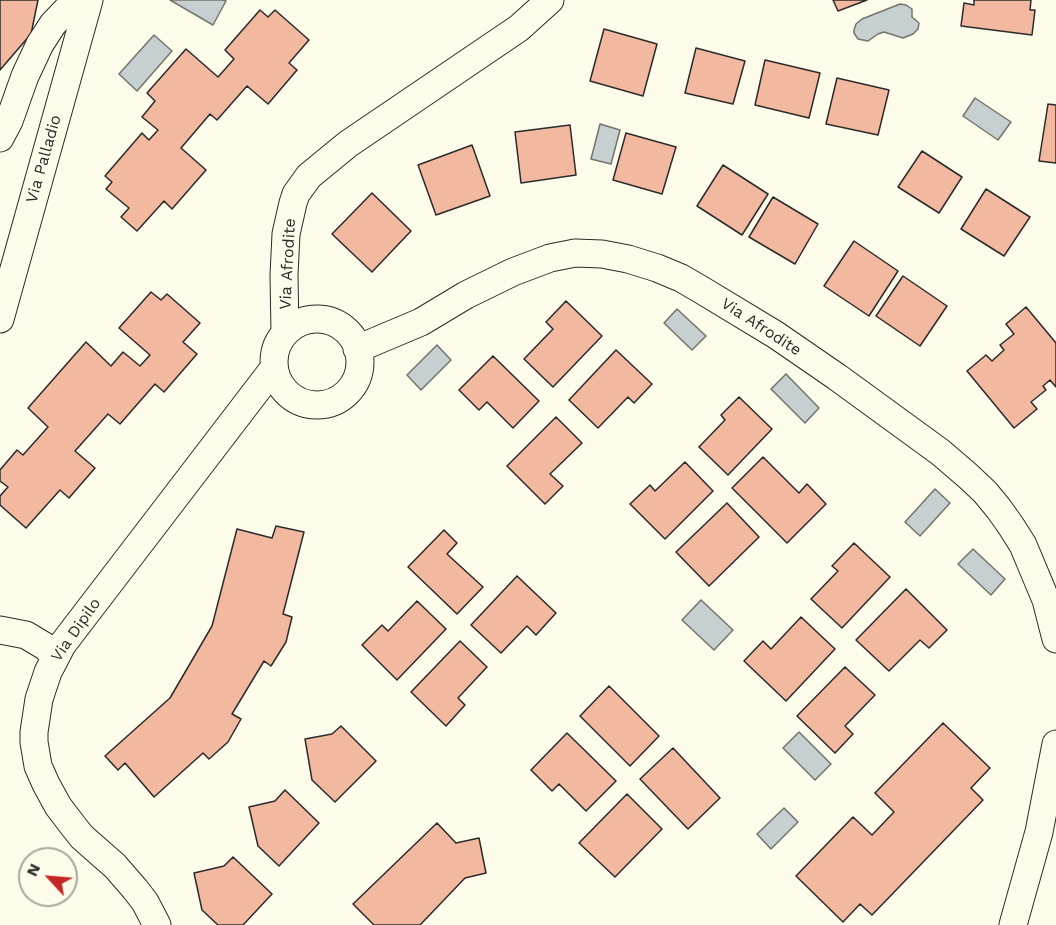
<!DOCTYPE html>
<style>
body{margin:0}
#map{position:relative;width:1056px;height:925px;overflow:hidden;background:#fdfbea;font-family:"Work Sans",sans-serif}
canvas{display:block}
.north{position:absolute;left:18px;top:847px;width:60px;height:60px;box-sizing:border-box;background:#fdfbea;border:2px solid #a9a89e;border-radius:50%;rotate:296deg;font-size:16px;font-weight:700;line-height:24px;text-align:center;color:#2b2b2b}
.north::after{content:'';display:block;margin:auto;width:21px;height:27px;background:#c62828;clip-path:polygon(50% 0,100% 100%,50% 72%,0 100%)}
</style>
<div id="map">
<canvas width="1056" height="925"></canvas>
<div class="north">N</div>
</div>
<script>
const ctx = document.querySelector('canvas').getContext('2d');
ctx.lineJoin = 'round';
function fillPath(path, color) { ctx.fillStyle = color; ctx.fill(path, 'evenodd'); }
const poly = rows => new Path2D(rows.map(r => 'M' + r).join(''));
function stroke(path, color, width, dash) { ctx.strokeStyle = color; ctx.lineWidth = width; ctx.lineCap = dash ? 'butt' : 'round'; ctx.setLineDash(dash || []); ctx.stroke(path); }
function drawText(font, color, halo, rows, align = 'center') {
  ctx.font = font + ' "Work Sans",sans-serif'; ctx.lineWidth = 4.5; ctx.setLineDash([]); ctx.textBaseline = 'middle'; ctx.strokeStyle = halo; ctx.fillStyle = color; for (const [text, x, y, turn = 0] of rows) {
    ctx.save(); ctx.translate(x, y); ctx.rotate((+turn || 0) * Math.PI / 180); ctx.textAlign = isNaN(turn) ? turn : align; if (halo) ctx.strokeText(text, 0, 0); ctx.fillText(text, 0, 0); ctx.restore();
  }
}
const water = poly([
 [170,0,223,0,226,1,213,25,170,0],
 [900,4,906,5,912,9,912,17,919,23,918,29,913,34,903,38,884,32,878,34,868,41,858,39,854,33,854,30,856,24,862,19,900,4],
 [154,35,172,51,137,91,119,74,154,35],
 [975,98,1011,122,998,140,963,116,975,98],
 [600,124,620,130,611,164,591,159,600,124],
 [677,309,706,336,692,350,664,323,677,309],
 [437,345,451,360,421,390,407,375,437,345],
 [786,374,819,408,805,423,771,389,786,374],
 [935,489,950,503,920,536,905,522,935,489],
 [973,549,1005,579,991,595,958,564,973,549],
 [701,600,733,630,714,650,682,620,701,600],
 [799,732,831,764,815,780,783,748,799,732],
 [784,808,798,822,771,849,757,834,784,808]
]);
fillPath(water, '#c7d0d0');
stroke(water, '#74746e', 1.5);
const building = poly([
 [0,0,38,0,31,34,0,70,0,0],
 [833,0,867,0,838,11,833,0],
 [974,0,1031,0,1030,10,1035,10,1032,35,961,26,964,3,974,5,974,0],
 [260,10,268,17,275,10,309,40,289,63,297,70,268,104,247,86,217,120,210,114,181,148,206,170,172,209,164,201,137,231,121,217,129,208,106,189,112,182,105,176,142,133,149,140,158,130,142,117,155,101,147,93,186,49,218,77,234,59,225,50,260,10],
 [604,29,657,44,643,96,590,81,604,29],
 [696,48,745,61,733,104,685,93,696,48],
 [765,60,820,73,809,118,755,105,765,60],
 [837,78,889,90,878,135,826,124,837,78],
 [1048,104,1056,105,1056,163,1039,161,1048,104],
 [570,125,576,175,521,183,515,132,570,125],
 [626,133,676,147,662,194,613,180,626,133],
 [472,145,490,196,436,215,418,165,472,145],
 [922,151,962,177,939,213,898,187,922,151],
 [723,165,768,194,742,235,697,206,723,165],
 [986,189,1030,217,1004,256,961,229,986,189],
 [372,193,411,231,372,272,332,234,372,193],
 [773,197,818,224,795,264,749,237,773,197],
 [854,241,898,271,869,316,824,286,854,241],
 [903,276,947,306,920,346,876,316,903,276],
 [151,292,161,300,167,294,200,323,183,342,197,354,164,392,155,384,120,424,108,414,75,451,95,468,69,498,60,490,26,528,0,505,0,496,8,487,0,481,0,470,17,450,23,455,48,427,28,408,86,342,111,366,123,352,140,366,150,355,119,328,151,292],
 [566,301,602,336,553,387,524,359,553,329,546,322,566,301],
 [1026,307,1056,343,1056,387,1050,380,1043,386,1046,390,1031,402,1037,409,1014,428,967,371,986,355,992,361,1004,350,1000,345,1014,334,1006,324,1026,307],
 [616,350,652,384,634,403,628,397,598,428,569,400,616,350],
 [493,356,539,401,513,428,487,402,479,410,459,390,493,356],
 [739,397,772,429,728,475,699,447,725,420,721,415,739,397],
 [556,417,582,443,550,474,563,486,545,504,507,466,556,417],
 [763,457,799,493,807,484,826,504,787,543,732,488,763,457],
 [685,462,713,491,665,539,630,504,650,485,655,491,685,462],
 [727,503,759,537,709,586,676,552,727,503],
 [276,526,304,532,283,614,292,617,286,642,271,666,264,661,232,714,241,719,228,742,209,759,203,753,154,797,125,763,118,770,105,756,170,698,212,626,237,529,272,538,276,526],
 [444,530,457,543,447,554,483,587,457,614,408,567,444,530],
 [854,543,890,577,842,628,811,599,838,571,832,566,854,543],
 [517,576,556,613,536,635,527,626,501,653,471,625,517,576],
 [906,589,947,630,929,648,920,640,889,671,856,640,906,589],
 [417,601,446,629,397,680,362,645,382,625,388,631,417,601],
 [801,617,835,649,786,701,744,661,763,641,771,649,801,617],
 [460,641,487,667,458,698,465,705,446,726,411,692,460,641],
 [845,667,875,695,845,726,853,734,835,753,797,716,845,667],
 [609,686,659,736,630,766,580,716,609,686],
 [943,723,990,768,971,788,983,800,872,915,860,904,843,922,796,876,853,817,872,835,894,812,875,793,943,723],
 [341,726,376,761,335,802,312,780,305,739,332,734,341,726],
 [567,733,616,781,586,811,559,784,552,791,531,770,567,733],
 [673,748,720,798,688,829,640,779,673,748],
 [285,790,319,823,279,866,258,846,249,807,275,801,285,790],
 [627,794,662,829,615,877,579,843,627,794],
 [437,823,456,843,479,838,486,873,465,878,420,925,374,925,353,904,437,823],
 [233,857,272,894,243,925,218,925,202,910,194,873,224,866,233,857]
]);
fillPath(building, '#f2b8a0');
stroke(building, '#2b2b2b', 1.5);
const minor = poly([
 [0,138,9,121,25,76,40,44,53,24,76,0],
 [0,319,89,0],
 '274 362a43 43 0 1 1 86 0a43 43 0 1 1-86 0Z',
 [285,333,284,275,286,234,293,203,296,194,309,176,348,144,519,28,550,0],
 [357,349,421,322,466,295,513,272,550,258,575,253,602,254,628,259,657,268,681,278,700,289,776,335,837,377,940,452,968,476,985,492,999,509,1011,526,1023,545,1046,600,1056,639],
 [0,630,26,635,46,647,55,657],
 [157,925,145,902,135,889,115,866,82,837,74,827,58,806,46,784,38,766,34,742,34,732,39,699,48,672,62,645,274,368],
 [1013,925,1039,832,1056,744]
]);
stroke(minor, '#2b2b2b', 29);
stroke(minor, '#fdfbea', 27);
drawText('16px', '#2b2b2b', '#fdfbea', [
 ["Via Palladio",44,159,-74],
 ["Via Afrodite",288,264,-87],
 ["Via Afrodite",761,327,33],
 ["Via Dipilo",76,630,-55]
]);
</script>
